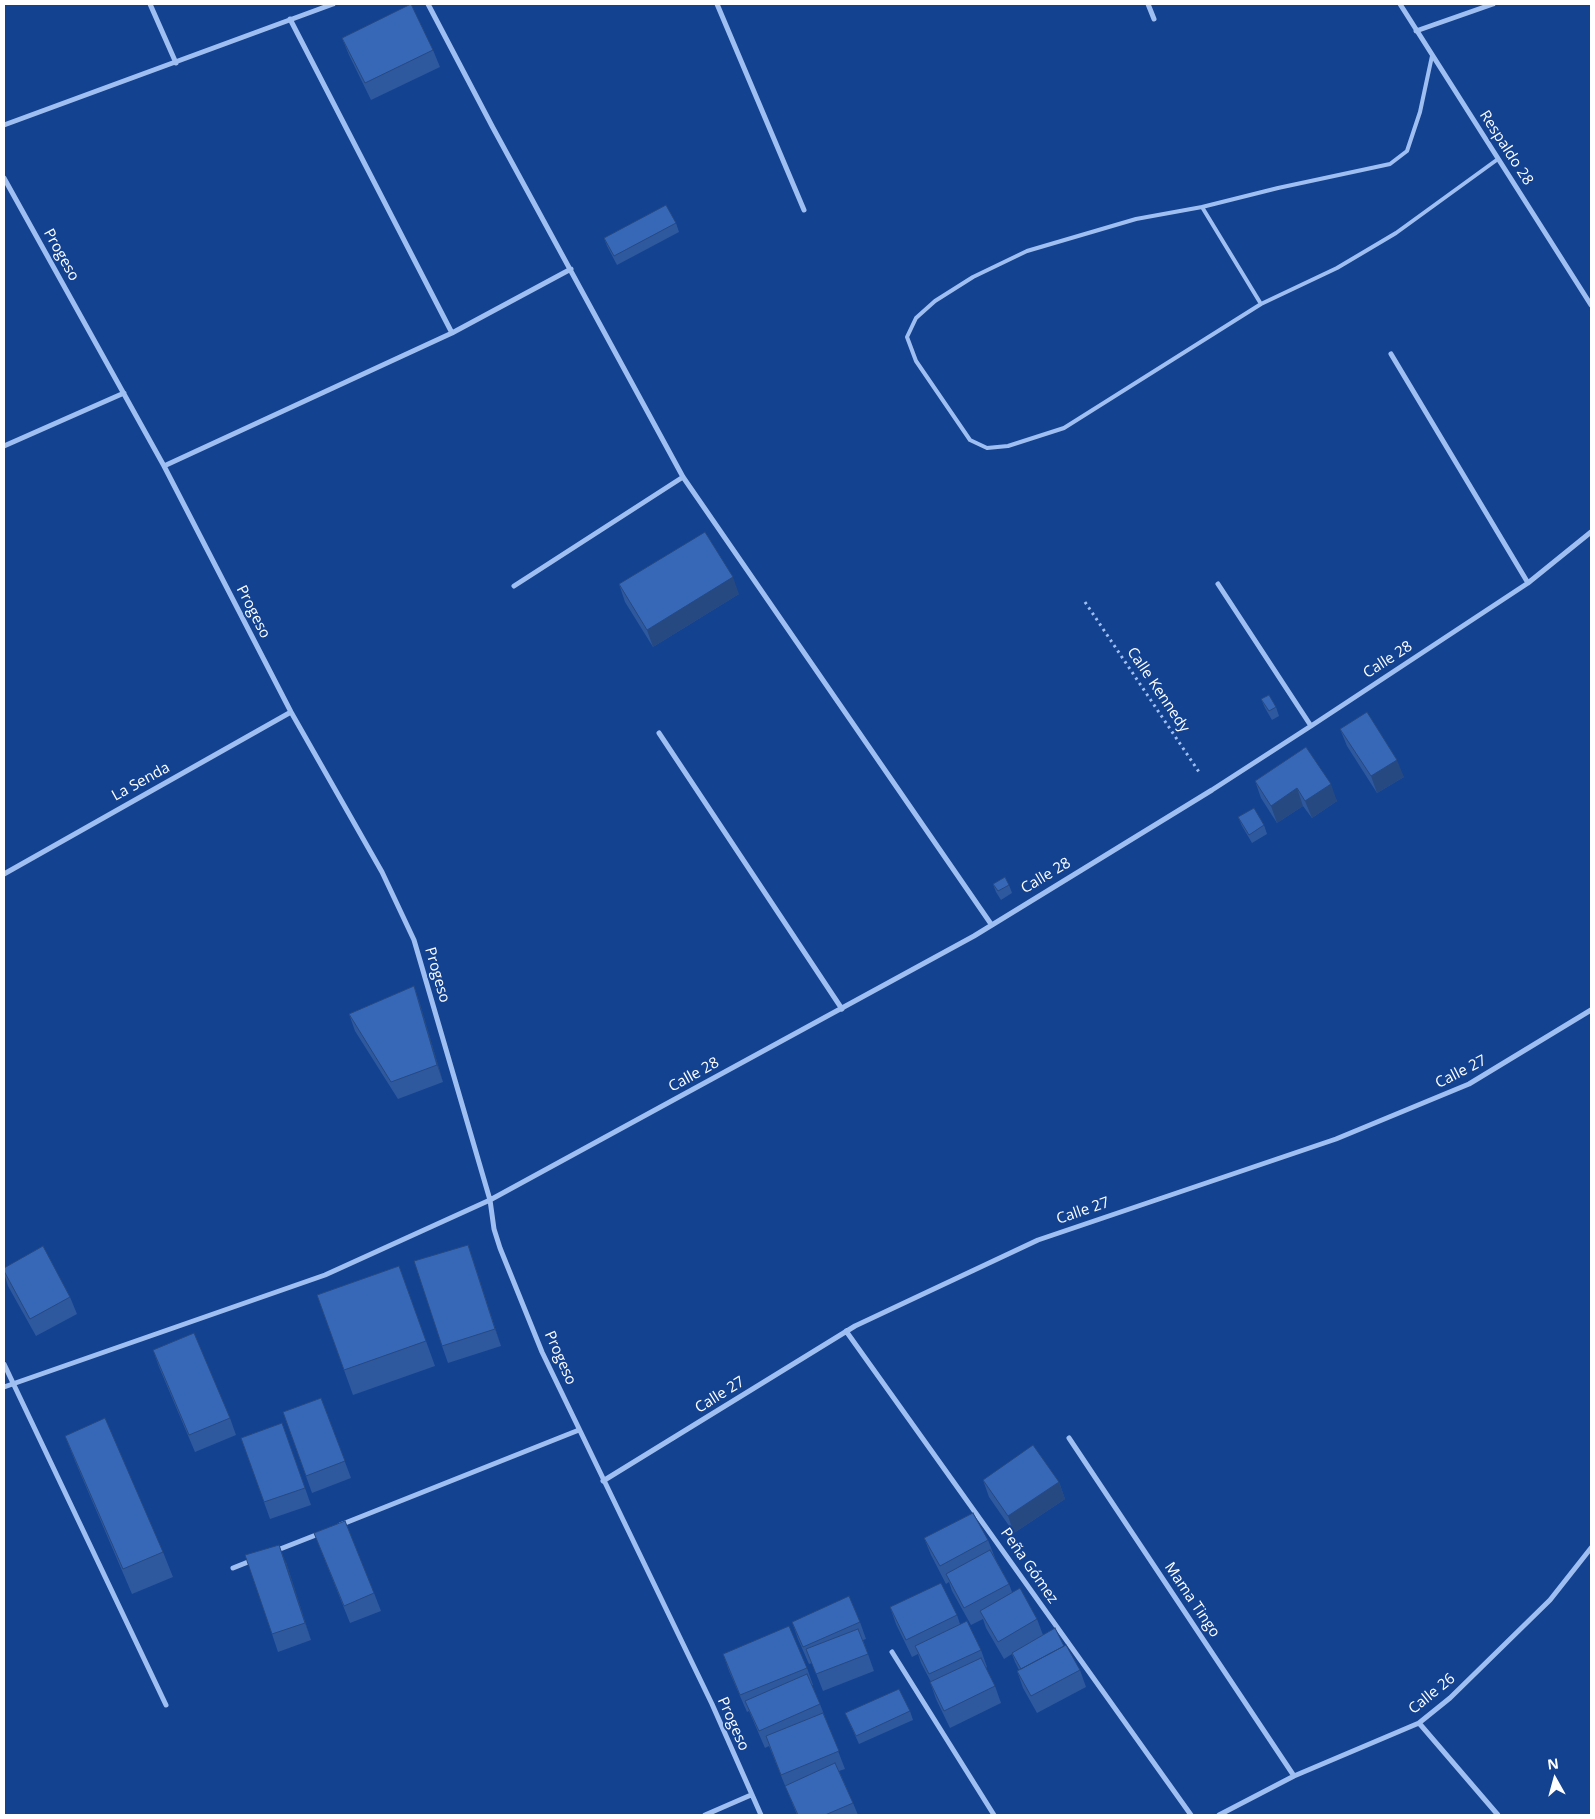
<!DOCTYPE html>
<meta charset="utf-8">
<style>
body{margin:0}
#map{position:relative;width:1595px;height:1819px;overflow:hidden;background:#134291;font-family:"Open Sans",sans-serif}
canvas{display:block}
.frame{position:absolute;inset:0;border:5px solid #fff;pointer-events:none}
.north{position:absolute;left:1530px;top:1754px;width:50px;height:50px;-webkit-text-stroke:4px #134291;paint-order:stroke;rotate:353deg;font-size:14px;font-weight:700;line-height:20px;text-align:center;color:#fff}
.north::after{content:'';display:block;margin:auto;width:18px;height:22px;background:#fff;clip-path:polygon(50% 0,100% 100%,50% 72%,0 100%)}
</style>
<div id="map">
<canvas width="1595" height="1819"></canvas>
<div class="frame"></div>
<div class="north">N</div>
</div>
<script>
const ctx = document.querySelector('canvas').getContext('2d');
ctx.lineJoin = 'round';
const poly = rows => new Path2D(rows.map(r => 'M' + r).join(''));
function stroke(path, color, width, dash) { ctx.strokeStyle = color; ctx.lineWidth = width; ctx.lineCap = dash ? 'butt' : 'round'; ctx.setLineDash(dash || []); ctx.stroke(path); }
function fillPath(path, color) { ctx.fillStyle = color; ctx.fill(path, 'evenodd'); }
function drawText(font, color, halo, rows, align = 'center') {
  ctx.font = font + ' "Open Sans",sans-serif'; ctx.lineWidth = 4; ctx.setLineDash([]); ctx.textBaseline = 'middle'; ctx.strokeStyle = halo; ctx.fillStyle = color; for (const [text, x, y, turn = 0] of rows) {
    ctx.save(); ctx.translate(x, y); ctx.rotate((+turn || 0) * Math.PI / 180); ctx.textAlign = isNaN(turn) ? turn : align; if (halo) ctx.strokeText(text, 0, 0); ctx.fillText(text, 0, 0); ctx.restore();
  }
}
stroke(poly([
 [1085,602,1199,772]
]), '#9fbff2', 3, [2.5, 4]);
stroke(poly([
 [1202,207,1278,188,1390,164,1407,151,1420,112,1432,56],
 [1261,304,1064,428,1008,446,987,448,970,440,916,361,907,337,916,318,935,301,973,277,1027,251,1136,219,1202,207,1261,304,1337,268,1396,233,1498,159]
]), '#9fbff2', 4);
stroke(poly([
 [150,4,176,63],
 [428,4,492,126,683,477,991,924],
 [717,4,804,210],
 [1148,4,1154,19],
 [1400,4,1591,305],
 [290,19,452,333],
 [1416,31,1493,4],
 [4,125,333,4],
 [4,178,164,466,291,712,382,872,414,940,490,1200,494,1229,500,1248,542,1352,712,1704,761,1815],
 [1391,354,1528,583],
 [4,446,124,393],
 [164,466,452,333,571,269],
 [1218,584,1311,726],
 [514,586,683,477],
 [659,733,842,1009],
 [4,874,291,712],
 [846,1331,1191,1815],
 [4,1364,166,1705],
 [4,1387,325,1275,490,1200,974,936,1212,790,1311,726,1528,583,1591,532],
 [1069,1438,1294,1776],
 [603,1481,855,1326,1038,1240,1336,1139,1469,1084,1591,1010],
 [340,1525,579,1430],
 [275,1551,321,1533],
 [233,1568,253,1560],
 [892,1652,994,1815],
 [1419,1723,1498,1815],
 [705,1815,751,1795],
 [1219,1815,1294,1776,1419,1723,1450,1698,1550,1600,1591,1548]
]), '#9fbff2', 5);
fillPath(poly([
 [342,38,433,50,440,67,371,100,349,55],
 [676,223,679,232,617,265,607,246,604,238],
 [619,584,739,594,653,647,625,602],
 [1261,699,1276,707,1279,716,1272,720,1265,708],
 [1340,729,1404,777,1377,793,1347,746],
 [1306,747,1337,801,1312,818,1303,806,1277,823,1261,798,1255,781],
 [1238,817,1264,825,1267,834,1252,843,1242,826],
 [993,884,1009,885,1012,893,1001,900,996,892],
 [414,986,420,1004,443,1082,398,1099,355,1031,349,1014],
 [468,1245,501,1346,448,1363,442,1346],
 [399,1266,435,1366,353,1395,317,1295],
 [4,1268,70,1297,77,1314,36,1336,8,1286,4,1273],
 [153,1350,230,1418,236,1435,195,1452,159,1367],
 [321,1398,351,1478,312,1493,283,1412],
 [282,1423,311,1505,270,1519,241,1438],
 [65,1436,163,1552,173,1577,132,1594,75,1461],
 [983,1480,1059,1482,1065,1499,1014,1533,989,1497],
 [314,1533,374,1593,381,1611,350,1623],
 [924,1538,988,1540,995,1558,1009,1584,1012,1592,1037,1619,1043,1635,1064,1646,1080,1670,1086,1687,1037,1713,1023,1688,1017,1671,1019,1670,1015,1662,1012,1654,1004,1659,986,1628,983,1619,971,1625,952,1591,949,1582,946,1584,931,1555],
 [286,1562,311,1640,278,1652,272,1634],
 [890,1607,957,1615,960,1624,981,1650,987,1667,986,1668,995,1686,1001,1703,950,1728,936,1699,930,1682,931,1682,921,1663,918,1654,912,1657,896,1624],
 [792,1622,860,1622,866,1639,863,1640,874,1671,823,1691,812,1663,809,1664,798,1639],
 [723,1654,807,1668,813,1685,812,1685,820,1704,845,1769,839,1771,853,1803,858,1815,797,1815,769,1746,765,1748,749,1711,747,1712,729,1671],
 [910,1711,913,1720,859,1744,845,1713]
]), '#2f599e');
fillPath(poly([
 [733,577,739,594,653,647,647,630],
 [1397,760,1404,777,1377,793,1371,776],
 [1331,784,1337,801,1312,818,1305,801],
 [1297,788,1303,806,1277,823,1271,806],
 [414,986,420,1004,443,1082,437,1065],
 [468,1245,474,1262,501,1346,495,1329],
 [1059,1482,1065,1499,1014,1533,1008,1516],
 [279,1545,286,1562,311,1640,305,1623]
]), '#264981');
const building = poly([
 [411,4,433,50,365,83,342,38,411,4],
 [666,205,676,223,614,256,604,238,666,205],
 [705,532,733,577,647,630,619,584,705,532],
 [1269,695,1276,707,1269,711,1261,699,1269,695],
 [1367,712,1397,760,1371,776,1340,729,1367,712],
 [1306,747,1331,784,1305,801,1297,788,1271,806,1255,781,1306,747],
 [1254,808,1264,825,1249,835,1238,817,1254,808],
 [1005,877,1009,885,998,891,993,884,1005,877],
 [414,986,437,1065,391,1082,349,1014,414,986],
 [468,1245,495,1329,442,1346,414,1261,468,1245],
 [43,1246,70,1297,30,1319,4,1271,4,1268,43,1246],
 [399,1266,426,1341,344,1370,317,1295,399,1266],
 [194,1333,230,1418,189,1435,153,1350,194,1333],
 [321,1398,345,1461,306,1476,283,1412,321,1398],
 [105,1418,163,1552,123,1569,65,1436,105,1418],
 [282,1423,305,1488,264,1502,241,1438,282,1423],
 [1033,1445,1059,1482,1008,1516,983,1480,1033,1445],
 [973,1513,988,1540,940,1566,924,1538,973,1513],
 [345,1521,374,1593,344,1606,314,1533,345,1521],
 [279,1545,305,1623,272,1634,245,1555,279,1545],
 [990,1550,1009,1584,964,1608,946,1574,990,1550],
 [941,1583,957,1615,906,1640,890,1607,941,1583],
 [1020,1588,1037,1619,998,1642,980,1611,1020,1588],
 [849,1596,860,1622,803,1647,792,1622,849,1596],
 [967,1621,981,1650,929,1674,915,1646,967,1621],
 [789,1626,807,1668,740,1695,723,1654,789,1626],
 [1055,1628,1064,1646,1021,1669,1012,1653,1055,1628],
 [858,1629,868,1654,816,1674,806,1649,858,1629],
 [1066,1645,1080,1670,1031,1696,1017,1671,1066,1645],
 [981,1658,995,1686,944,1711,930,1682,981,1658],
 [807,1674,820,1704,759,1731,745,1701,807,1674],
 [899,1689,910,1711,856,1736,845,1713,899,1689],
 [823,1713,839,1751,781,1775,766,1736,823,1713],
 [835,1763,853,1803,825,1815,798,1815,785,1786,835,1763]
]);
fillPath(building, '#3768b8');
stroke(building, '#264981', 1);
drawText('15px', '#fff', '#134291', [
 ["Respaldo 28",1506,148,57],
 ["Progeso",61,255,61],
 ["Progeso",253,612,63],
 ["Calle 28",1388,660,-33],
 ["Calle Kennedy",1158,690,56],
 ["La Senda",141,782,-29],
 ["Calle 28",1046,876,-31],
 ["Progeso",437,975,74],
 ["Calle 27",1461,1072,-27],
 ["Calle 28",694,1075,-29],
 ["Calle 27",1083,1211,-19],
 ["Progeso",560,1358,66],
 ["Calle 27",720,1395,-32],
 ["Peña Gómez",1029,1566,55],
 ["Mama Tingo",1192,1600,56],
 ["Calle 26",1432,1694,-39],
 ["Progeso",733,1724,66]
]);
</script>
